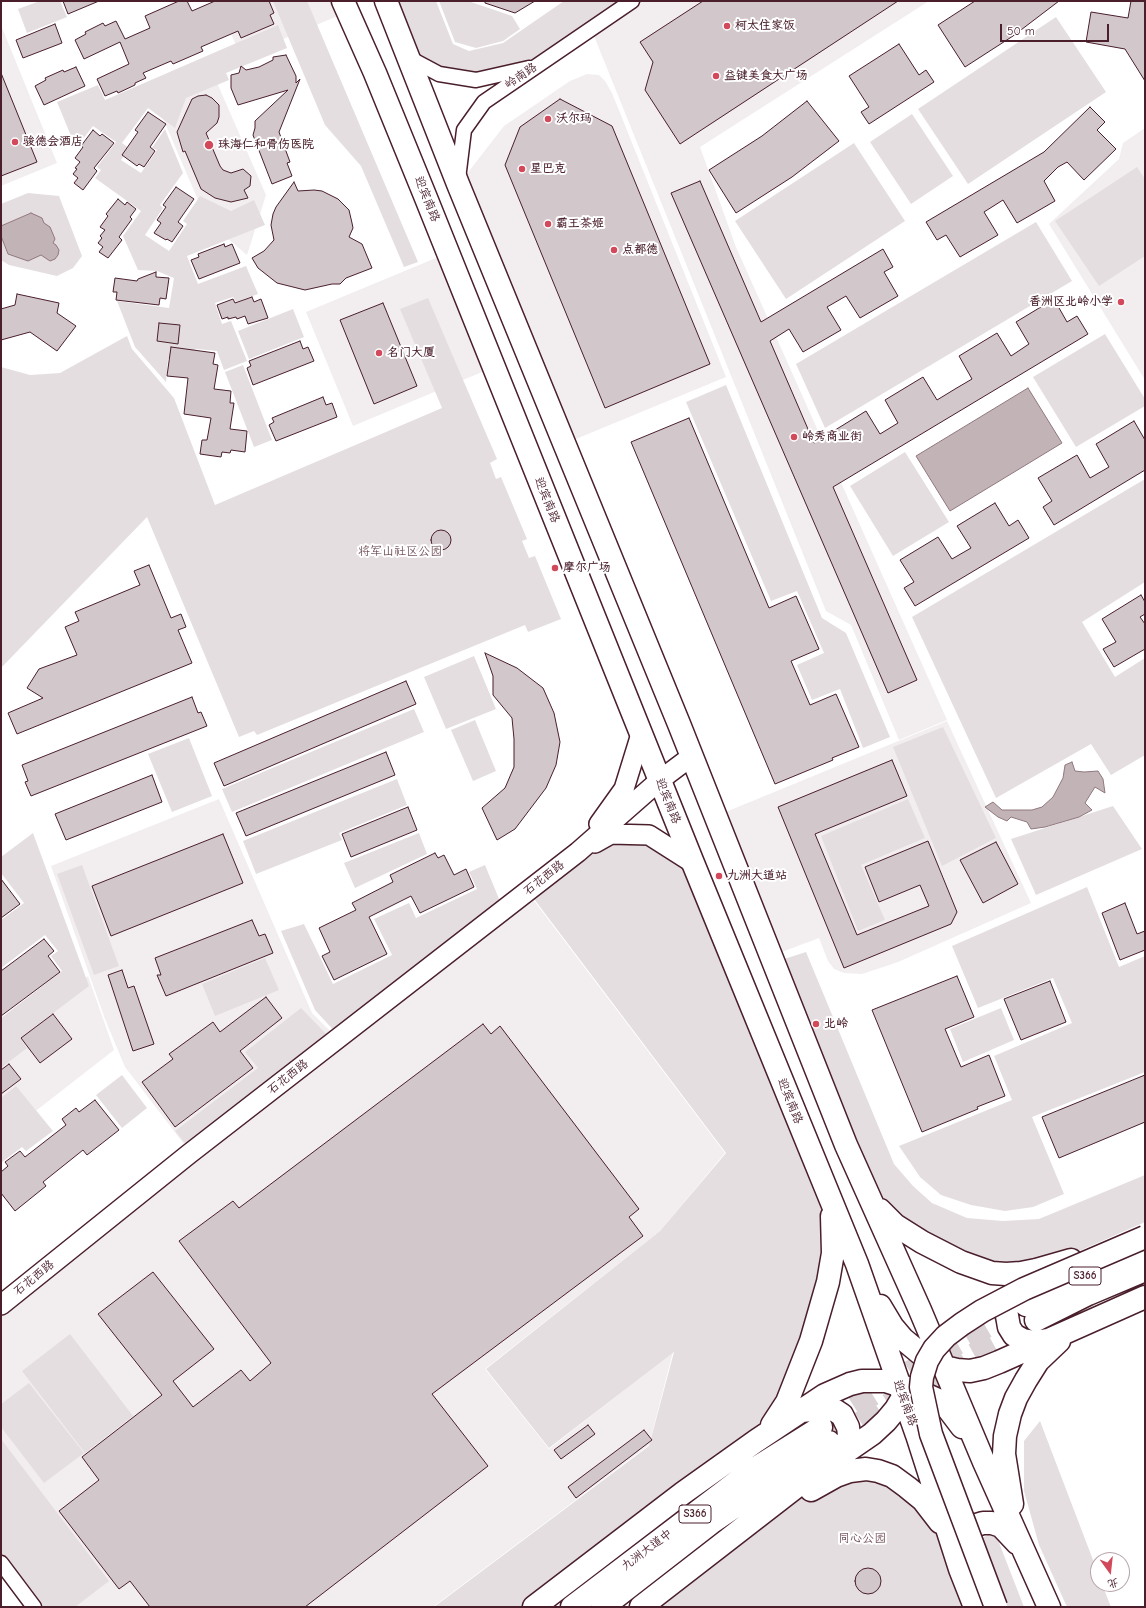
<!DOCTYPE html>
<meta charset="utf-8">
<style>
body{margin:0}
#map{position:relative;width:1146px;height:1608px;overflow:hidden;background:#fff;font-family:"Comic Neue","LXGW WenKai TC",sans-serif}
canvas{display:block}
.frame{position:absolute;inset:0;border:2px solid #4a1f2b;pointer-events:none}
.north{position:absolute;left:1090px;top:1552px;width:40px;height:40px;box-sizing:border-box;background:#fff;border:1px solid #b7a5aa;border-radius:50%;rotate:165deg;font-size:11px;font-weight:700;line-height:16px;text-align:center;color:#4a1f2b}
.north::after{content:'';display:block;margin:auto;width:14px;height:18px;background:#d1495b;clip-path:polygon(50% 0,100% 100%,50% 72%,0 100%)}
.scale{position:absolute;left:1000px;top:24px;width:109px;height:18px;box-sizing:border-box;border:2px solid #4a1f2b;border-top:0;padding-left:5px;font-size:12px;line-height:14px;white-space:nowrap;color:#4a1f2b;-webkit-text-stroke:3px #fff;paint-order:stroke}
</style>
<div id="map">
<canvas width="1146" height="1608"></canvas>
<div class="frame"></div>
<div class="north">北</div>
<div class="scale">50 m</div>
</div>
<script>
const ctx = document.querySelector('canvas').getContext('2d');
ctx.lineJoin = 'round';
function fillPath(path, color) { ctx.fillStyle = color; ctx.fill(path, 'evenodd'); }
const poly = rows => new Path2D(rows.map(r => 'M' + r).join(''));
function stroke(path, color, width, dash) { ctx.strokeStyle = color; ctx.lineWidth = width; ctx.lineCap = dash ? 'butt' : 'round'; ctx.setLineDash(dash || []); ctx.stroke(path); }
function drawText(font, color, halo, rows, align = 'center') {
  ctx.font = font + ' "Comic Neue","LXGW WenKai TC",sans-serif'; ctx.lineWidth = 4; ctx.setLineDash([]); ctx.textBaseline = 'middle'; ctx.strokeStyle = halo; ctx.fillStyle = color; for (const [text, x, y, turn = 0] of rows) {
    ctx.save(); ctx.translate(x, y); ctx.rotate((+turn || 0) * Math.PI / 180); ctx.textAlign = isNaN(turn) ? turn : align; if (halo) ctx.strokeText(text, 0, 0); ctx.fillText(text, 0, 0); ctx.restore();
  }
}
fillPath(poly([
 [217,1,343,1,347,12,241,57],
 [637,1,929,1,700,147,736,247,947,720,899,740,851,625,826,611,592,31],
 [1,25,57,163,1,186],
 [211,69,266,195,247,255,207,221,153,95],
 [587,74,599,75,605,81,612,93,726,377,566,443,459,184,504,126,570,81],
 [1145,128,1145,380,1049,224,1119,159,1123,143],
 [448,253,494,367,353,426,306,312],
 [947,721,1031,903,898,962,862,974,844,973,834,969,828,961,819,938,771,956,716,816],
 [219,799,312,1013,337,1038,190,1152,125,1067,105,1019,51,866],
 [529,894,725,1153,660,1231,485,1369,549,1449,673,1352,649,1445,433,1607,36,1607,1,1561,1,1307],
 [88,976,114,1050,1,1138,1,1042]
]), '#f2eeef');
fillPath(poly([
 [40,1,60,1,67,17,27,33,18,9],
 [273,1,307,1,418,262,404,267,361,166,325,125],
 [393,1,436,1,453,44,469,51,503,43,564,1,622,1,534,61,478,73,460,72,441,68,413,54],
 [439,1,468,1,512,16,520,29,503,41,476,48,455,42],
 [1056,17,1106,92,968,184,918,109],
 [278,25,287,48,226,73,229,80,186,98,175,128,148,108,122,143,129,148,121,160,141,173,157,150,152,148,165,129,183,173,160,205,163,208,145,235,169,251,187,224,183,221,200,196,231,211,254,200,265,225,187,256,198,284,246,266,258,294,236,302,233,297,215,303,222,324,231,321,247,361,224,370,217,351,197,349,168,359,166,382,135,347,117,301,169,308,174,278,157,271,138,270,123,236,141,211,95,178,101,170,97,167,116,142,93,126,76,148,57,102,98,85,105,100],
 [912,114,953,176,911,204,870,142],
 [854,143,905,221,786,299,735,221],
 [1137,167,1145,179,1145,256,1099,286,1055,221],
 [28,193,59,196,82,256,73,268,57,276,9,265,1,260,1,236,8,254,53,243,31,213,1,226,1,204],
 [1036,222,1072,281,825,428,796,364],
 [428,298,497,459,490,463,496,479,501,477,527,539,522,541,529,558,535,556,561,619,528,632,525,625,257,735,254,731,239,737,147,517,1,668,1,367,30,375,60,373,127,336,132,349,174,398,215,505,442,408,400,309],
 [293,309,304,337,249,359,238,331],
 [1105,334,1145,399,1145,406,1076,447,1033,377],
 [243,365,272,440,254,447,225,372],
 [726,385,822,618,846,633,890,737,863,748,840,689,812,700,797,665,824,653,797,591,771,601,686,402],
 [905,452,949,522,893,556,850,486],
 [1145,479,1145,582,1082,622,1115,677,1145,658,1145,755,1111,775,1091,744,996,798,912,617],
 [474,656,496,709,446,729,424,677],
 [414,709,424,732,232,812,222,789],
 [475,720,496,771,473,781,451,730],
 [943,727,996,838,942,866,893,747],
 [189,738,212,796,172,812,148,754],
 [397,779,407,805,339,833,342,840,256,874,243,841],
 [908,799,925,838,861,865,885,920,858,931,821,836],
 [1113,806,1142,849,1036,895,1011,839],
 [33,833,89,986,20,1038,27,1048,1,1068,1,1018,62,971,51,956,58,951,45,935,1,968,1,920,24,903,1,873,1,857],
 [419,833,427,854,355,888,344,863],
 [611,835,648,836,692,864,833,1231,778,1416,534,1607,434,1607,649,1446,674,1352,549,1448,486,1369,660,1231,726,1153,528,891],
 [82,865,119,966,94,975,57,874],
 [485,865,502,906,337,1034,315,1010,281,931,304,924,333,984,392,955,374,919,409,903,416,918,477,889,469,872],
 [1087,887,1119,967,1145,956,1145,1072,1032,1117,1064,1194,1033,1207,1005,1211,971,1205,941,1195,920,1177,899,1146,1012,1100,994,1056,1072,1023,1053,978,978,1008,952,946],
 [806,952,894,1164,913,1186,932,1203,967,1218,1003,1221,1039,1219,1145,1175,1145,1222,1070,1255,1041,1262,987,1265,923,1236,877,1199,778,961],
 [265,958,279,990,215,1016,202,984],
 [301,1008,331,1039,190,1149,175,1131,258,1068,245,1052],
 [1001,1008,1014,1040,963,1062,950,1029],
 [122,1075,147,1108,122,1128,96,1095],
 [16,1086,53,1131,26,1151,22,1147,1,1163,1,1098],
 [70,1334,133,1416,85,1453,22,1371],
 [29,1383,84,1453,44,1483,1,1427,1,1404],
 [1040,1421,1098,1573,1098,1584,1102,1584,1111,1607,1067,1607,1039,1545,1024,1491,1024,1441],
 [1,1439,109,1581,75,1607,40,1607,1,1553],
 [850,1471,922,1500,975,1607,641,1607,791,1502,817,1487],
 [991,1534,998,1540,1024,1607,1004,1607,981,1538]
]), '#e5dee0');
const water = poly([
 [31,213,42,218,44,223,50,227,55,239,53,243,56,245,59,250,58,255,55,259,50,261,41,255,28,261,8,254,1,236,1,226,31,213],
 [1028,388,1062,443,950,511,916,456,1028,388],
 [1072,762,1075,771,1084,772,1098,771,1103,779,1105,793,1095,787,1085,803,1092,810,1079,817,1045,827,1031,829,1027,822,1011,817,1007,821,998,817,985,807,993,802,1002,810,1032,810,1042,807,1053,797,1063,778,1065,765,1072,762]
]);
fillPath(water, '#c1b3b6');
stroke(water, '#91787e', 1);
const building = poly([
 [63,1,99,1,68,14,63,1],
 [179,1,187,1,192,11,215,1,269,1,274,13,270,15,274,24,241,38,238,31,201,47,203,51,173,64,171,61,143,73,146,78,135,83,135,85,118,93,117,91,105,96,97,79,129,64,120,42,84,59,75,40,86,34,85,32,103,23,105,26,116,21,125,39,150,28,145,16,179,1],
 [485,1,535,1,515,13,485,3,485,1],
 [703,1,898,1,680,144,645,90,653,62,640,42,703,1],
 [975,1,1059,1,1013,36,965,67,938,25,975,1],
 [1131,1,1145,1,1145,81,1125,49,1086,42,1091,12,1128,18,1131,1],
 [55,24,62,43,23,58,16,40,55,24],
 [899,44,919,75,926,70,934,82,869,124,861,112,869,107,849,76,899,44],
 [286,55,296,76,296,83,300,79,279,132,290,162,287,163,292,176,272,184,253,135,255,128,255,121,288,90,238,105,231,88,231,75,239,73,241,66,246,70,259,67,273,60,273,57,286,55],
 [76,67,85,86,44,105,35,86,46,80,45,78,63,70,64,72,76,67],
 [1,73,37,162,1,176,1,73],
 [206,95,212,98,219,105,219,117,217,123,206,133,220,166,223,170,231,173,243,169,251,176,250,186,244,190,248,198,231,202,215,198,201,189,185,151,183,152,177,132,192,99,198,96,206,95],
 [560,99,612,126,710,364,605,408,505,165,520,127,560,99],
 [807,101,839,141,792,177,736,213,709,170,762,136,807,101],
 [1090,107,1105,122,1097,130,1116,149,1084,180,1067,162,1058,167,1044,181,1055,201,1017,223,1003,200,984,212,998,235,960,257,946,235,937,240,926,222,1044,152,1090,107],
 [148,112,166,124,150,147,155,151,144,167,139,164,137,166,122,155,138,132,135,130,148,112],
 [93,130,100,136,102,134,114,143,94,168,97,171,83,190,74,183,78,178,73,174,77,169,75,168,80,162,75,158,83,147,81,146,93,130],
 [700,181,761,322,883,249,893,267,884,272,898,296,860,318,846,296,827,307,841,330,803,352,789,329,770,341,814,443,866,411,880,434,898,423,885,400,923,377,937,400,955,389,972,379,959,356,997,333,1011,356,1029,344,1016,322,1054,299,1067,322,1077,316,1088,334,833,487,917,680,888,693,671,193,700,181],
 [294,182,298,191,314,190,322,191,338,199,349,210,352,223,353,228,349,237,362,244,372,268,346,278,340,284,332,284,305,290,277,283,258,268,252,258,264,251,274,240,271,225,273,214,276,207,294,182],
 [176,187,194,199,178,222,183,226,172,242,167,239,166,240,154,233,161,223,157,220,166,207,163,205,176,187],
 [118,199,125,205,127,202,136,209,130,217,132,219,119,237,122,240,108,258,99,252,103,247,98,243,102,238,100,236,105,230,100,227,108,216,106,214,118,199],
 [224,244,225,247,232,244,240,263,199,279,191,260,199,257,198,254,224,244],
 [156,272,156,277,169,278,166,299,160,298,159,305,116,300,117,292,113,292,115,278,137,281,138,279,156,272],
 [17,294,59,303,57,313,76,326,57,351,30,332,1,340,1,309,15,305,17,294],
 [252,297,254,302,261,299,268,318,248,324,245,316,237,319,236,317,228,319,228,317,222,319,217,305,233,299,235,303,252,297],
 [383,303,417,386,374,404,340,320,383,303],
 [159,323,180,325,178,344,157,341,159,323],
 [300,341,303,349,308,347,314,361,253,385,247,368,251,366,249,361,300,341],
 [171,347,215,353,213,364,218,365,214,389,231,391,230,403,234,403,230,429,247,431,245,452,231,450,230,453,222,452,221,457,200,454,202,440,207,440,211,418,184,414,188,378,167,376,171,347],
 [323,397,326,405,332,403,337,417,276,441,269,425,274,422,272,418,323,397],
 [689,418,769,608,796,596,819,649,791,661,810,705,836,694,859,747,832,758,833,760,775,784,631,442,689,418],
 [1134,421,1145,440,1145,470,1054,525,1043,507,1052,501,1038,478,1077,455,1090,478,1109,467,1096,444,1134,421],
 [995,503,1009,526,1018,520,1029,538,915,606,904,588,914,582,900,560,938,537,952,559,971,548,957,526,995,503],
 '431 540a10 10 0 1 1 20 0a10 10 0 1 1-20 0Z',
 [149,565,171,618,181,614,186,627,178,630,192,663,17,734,8,713,43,698,27,688,39,669,77,655,65,627,79,621,75,612,140,585,134,571,149,565],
 [1141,595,1145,602,1145,614,1140,617,1145,624,1145,649,1114,667,1103,649,1116,642,1102,619,1141,595],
 [485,653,517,668,543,688,554,713,560,742,556,765,546,788,515,829,497,840,482,808,505,788,514,767,514,739,512,718,493,695,493,676,485,653],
 [406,681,416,704,224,786,214,763,406,681],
 [192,697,198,713,201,712,207,726,31,796,25,782,28,781,22,765,192,697],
 [386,752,395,775,246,836,236,813,386,752],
 [892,760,907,796,815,834,857,935,929,906,920,885,879,902,865,867,928,841,957,912,951,924,844,968,778,807,892,760],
 [152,775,162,802,66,840,55,814,152,775],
 [408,807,417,830,351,857,342,834,408,807],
 [223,834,243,883,111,936,92,886,223,834],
 [996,842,1018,884,983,903,960,860,996,842],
 [435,853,438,858,444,855,454,875,466,869,474,887,420,913,411,896,369,917,387,954,334,980,322,956,330,952,319,928,356,910,352,903,393,882,390,875,435,853],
 [1,879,20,904,1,918,1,879],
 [1125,903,1137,934,1145,931,1145,950,1120,960,1102,913,1125,903],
 [252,920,259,936,265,934,273,953,166,996,157,975,161,975,155,958,252,920],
 [44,939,54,951,48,956,60,972,1,1016,1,971,44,939],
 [122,970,128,988,134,986,154,1044,133,1051,108,975,122,970],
 [957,976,974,1017,945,1029,961,1067,989,1055,1005,1096,977,1107,978,1109,922,1132,872,1010,957,976],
 [1050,981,1066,1022,1021,1040,1004,999,1050,981],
 [266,997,282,1018,240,1051,253,1068,175,1127,142,1082,173,1059,169,1054,213,1022,220,1032,266,997],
 [53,1014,72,1039,40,1063,21,1038,53,1014],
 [483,1024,491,1034,500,1026,639,1209,629,1217,643,1236,432,1394,488,1466,305,1607,150,1607,130,1581,119,1589,59,1511,99,1480,82,1457,162,1395,98,1314,153,1272,214,1349,173,1381,193,1407,241,1370,250,1381,271,1363,179,1241,233,1201,239,1208,483,1024],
 [9,1064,21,1079,1,1094,1,1070,9,1064],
 [1145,1075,1145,1122,1059,1158,1042,1117,1145,1075],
 [95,1100,119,1130,87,1155,83,1150,43,1182,46,1186,15,1211,1,1193,1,1172,8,1166,5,1162,20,1151,25,1157,66,1125,62,1119,76,1108,79,1112,95,1100],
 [588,1425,595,1434,561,1459,554,1450,588,1425],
 [644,1430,652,1440,576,1498,568,1487,644,1430],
 '855 1581a13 13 0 1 1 26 0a13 13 0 1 1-26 0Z'
]);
fillPath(building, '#d2c7cb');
stroke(building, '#4a1f2b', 1);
stroke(poly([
 [826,1424,919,1366,1023,1306],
 [833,1440,925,1381,1036,1320]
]), '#dbd2d5', 22, [22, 11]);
const minor = poly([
 [409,58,439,74,476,80,529,68],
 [458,179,464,130,484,102,632,1],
 [1,1563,34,1607]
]);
const secondary = poly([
 [599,824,624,789,641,734],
 [595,843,611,834,649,835,693,863],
 [1,1305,189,1154,578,852,660,780,692,756]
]);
const primary = poly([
 [343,1,375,73,426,198,693,863,857,1264,917,1435,960,1569,975,1607],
 [386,1,458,184,679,724,846,1145,920,1310,984,1462,1049,1607],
 [880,1210,895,1225,922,1242,961,1262,992,1273,1006,1274,1021,1273,1036,1270,1071,1260],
 [1019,1284,1008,1302,1006,1310,1009,1327,1014,1335,1023,1340,1035,1342,1047,1340],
 [1026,1305,1077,1280,1145,1250],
 [880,1306,892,1326,903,1339,921,1354,944,1367,957,1370,970,1371,984,1368,999,1362,1145,1297],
 [1036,1320,1088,1294,1145,1270],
 [802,1411,827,1408,836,1411,842,1415,848,1427,849,1435,844,1453],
 [772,1425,787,1402,811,1341,828,1282,833,1253,832,1216],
 [811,1490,836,1476,850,1471,866,1469,878,1471,892,1476,907,1487,923,1500,940,1522],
 [1012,1504,1004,1454,1005,1436,1010,1414,1016,1398,1026,1380,1038,1361,1059,1341],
 [960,1547,966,1532,973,1526,983,1523,992,1523,1001,1526,1017,1543],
 [534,1607,683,1493,756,1441,825,1395,850,1384,862,1381,886,1381,920,1392,938,1400,946,1406,962,1427],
 [572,1607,751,1471,821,1427],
 [603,1607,711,1523,829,1442],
 [641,1607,801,1483,872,1434,886,1421,896,1409,908,1389]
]);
stroke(minor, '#4a1f2b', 17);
stroke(secondary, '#4a1f2b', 22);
stroke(primary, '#4a1f2b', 25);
stroke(minor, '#fff', 14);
stroke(secondary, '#fff', 19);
stroke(primary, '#fff', 22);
const primaryBridge = poly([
 [996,1607,931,1434,921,1387,922,1377,927,1361,934,1349,946,1336,962,1324,982,1311,1024,1289,1145,1237]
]);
stroke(primaryBridge, '#4a1f2b', 25, []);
stroke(primaryBridge, '#fff', 22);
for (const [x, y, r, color] of [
 [727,26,4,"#d1495b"],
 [716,76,4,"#d1495b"],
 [548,119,4,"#d1495b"],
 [15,142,4,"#d1495b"],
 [209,145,5,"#d1495b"],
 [522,169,4,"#d1495b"],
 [548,224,4,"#d1495b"],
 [614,250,4,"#d1495b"],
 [1121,302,4,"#d1495b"],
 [379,353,4,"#d1495b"],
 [794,437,4,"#d1495b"],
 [555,568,4,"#d1495b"],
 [719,876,4,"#d1495b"],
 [816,1024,4,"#d1495b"]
]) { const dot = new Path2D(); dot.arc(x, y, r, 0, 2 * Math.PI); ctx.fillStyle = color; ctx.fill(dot); stroke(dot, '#fff', 1.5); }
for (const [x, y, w] of [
 [1085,1276,32],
 [695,1514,32]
]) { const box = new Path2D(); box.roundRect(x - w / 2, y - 9, w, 18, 3); ctx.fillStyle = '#fff'; ctx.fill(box); stroke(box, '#4a1f2b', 1); }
drawText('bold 11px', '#4a1f2b', null, [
 ["S366",1085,1276],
 ["S366",695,1514]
]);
drawText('bold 12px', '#4a1f2b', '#fff', [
 ["柯太住家饭",735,26],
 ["益键美食大广场",724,76],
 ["沃尔玛",556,119],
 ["骏德会酒店",23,142],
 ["珠海仁和骨伤医院",218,145],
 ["星巴克",530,169],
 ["霸王茶姬",556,224],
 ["点都德",622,250],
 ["香洲区北岭小学",1113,302,"right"],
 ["名门大厦",387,353],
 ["岭秀商业街",802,437],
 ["摩尔广场",563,568],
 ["九洲大道站",727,876],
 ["北岭",824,1024]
], 'left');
drawText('12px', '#4a1f2b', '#fff', [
 ["岭南路",521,76,-34],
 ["迎宾南路",427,199,68],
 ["迎宾南路",547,500,68],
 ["迎宾南路",668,801,68],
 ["石花西路",544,878,-38],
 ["石花西路",288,1077,-38],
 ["迎宾南路",790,1101,68],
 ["石花西路",34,1278,-39],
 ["迎宾南路",905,1403,70],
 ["九洲大道中",647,1550,-37]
]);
drawText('12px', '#714f58', '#fff', [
 ["将军山社区公园",400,552],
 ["同心公园",862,1539]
]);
</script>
